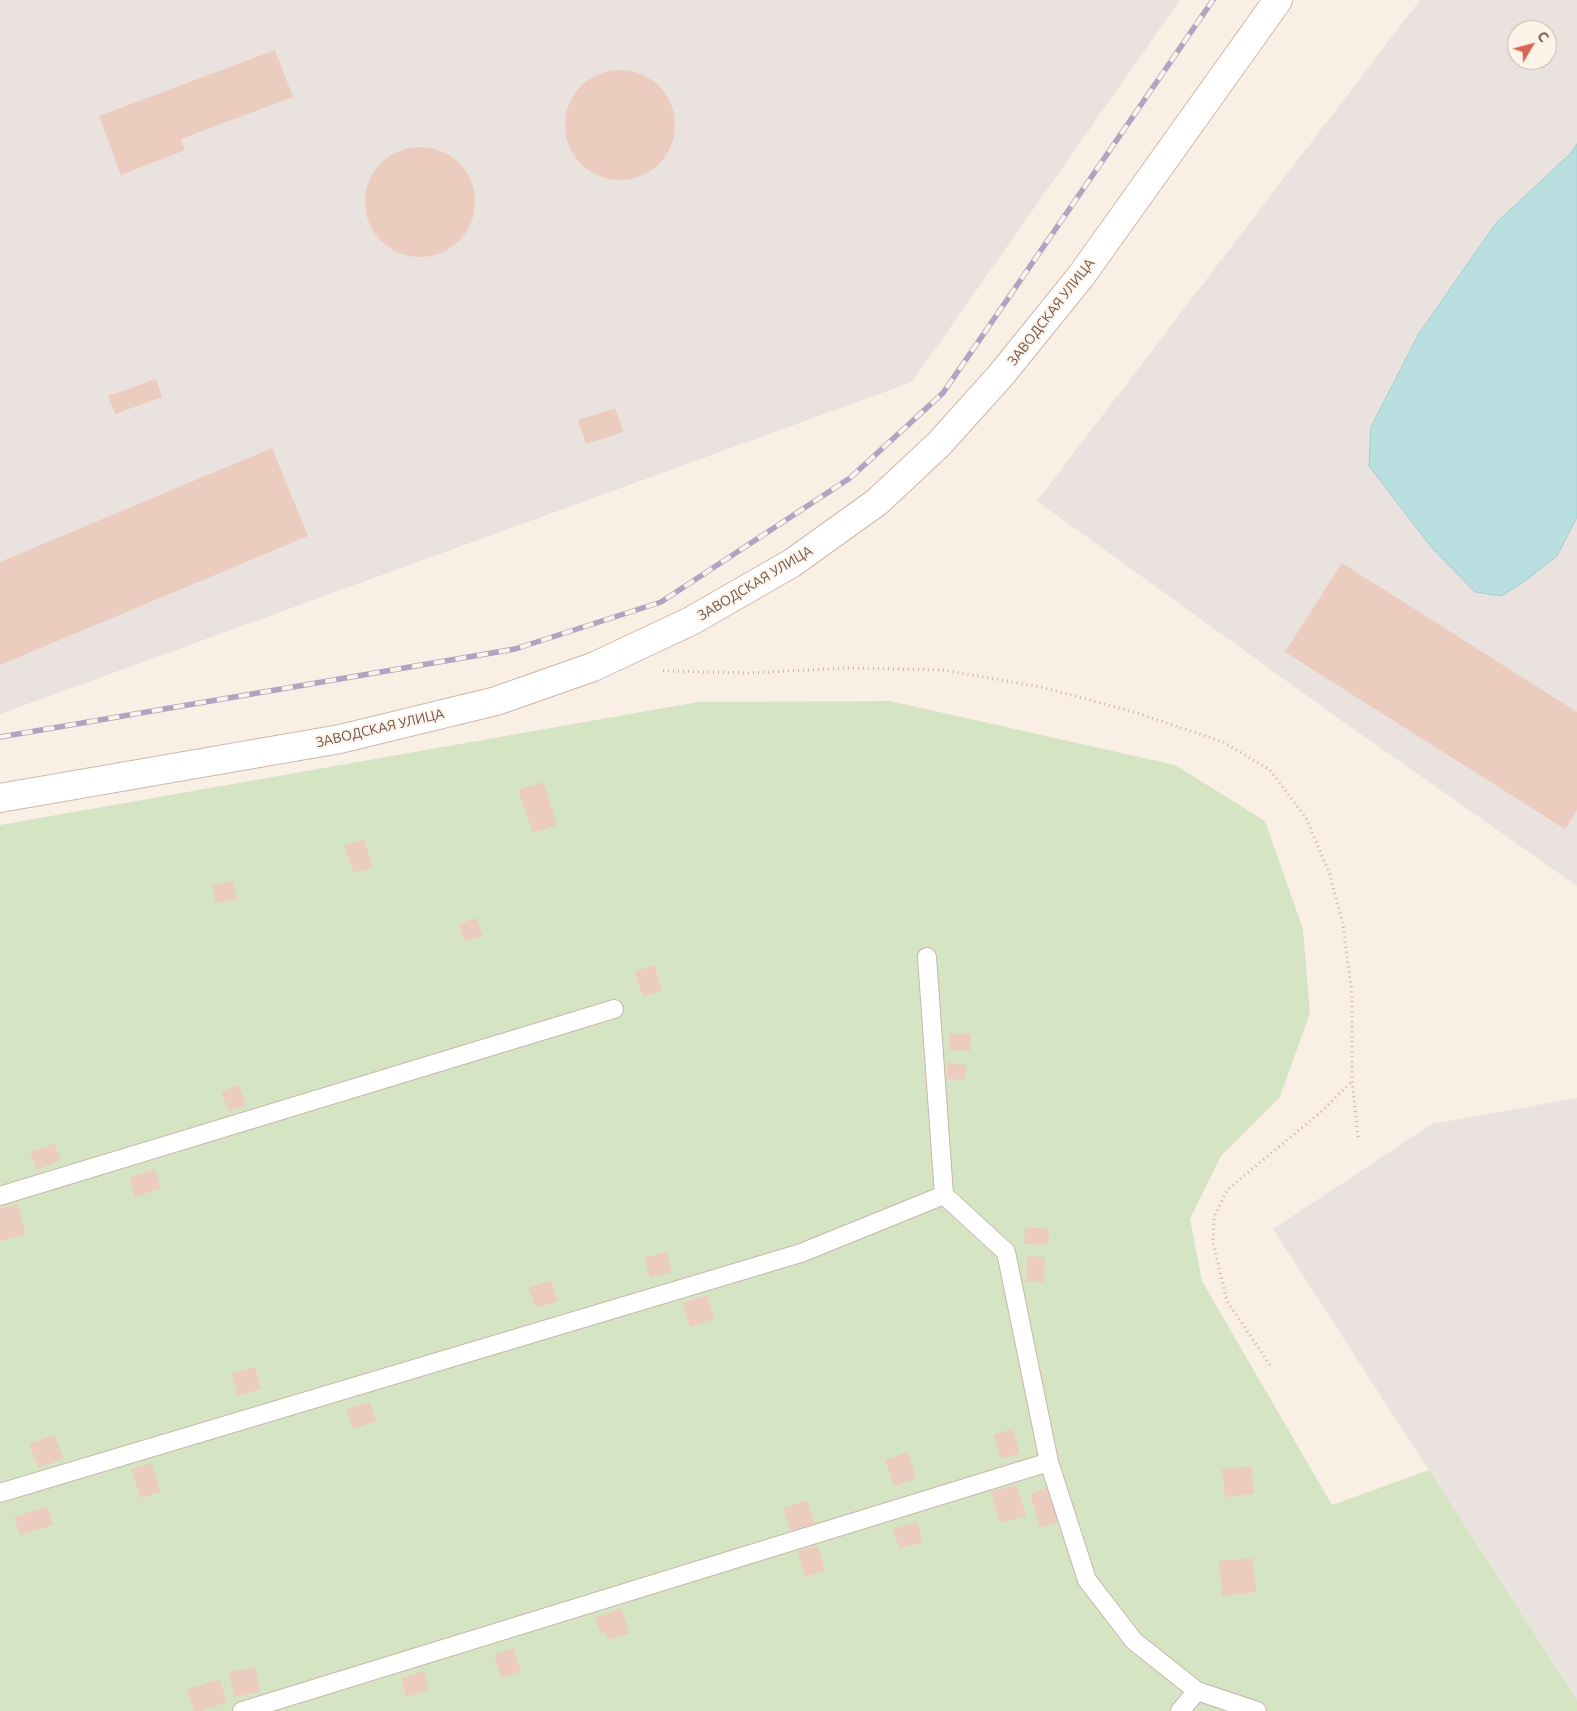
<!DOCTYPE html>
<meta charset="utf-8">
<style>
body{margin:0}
#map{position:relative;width:1577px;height:1711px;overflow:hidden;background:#faefe4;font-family:Ubuntu,sans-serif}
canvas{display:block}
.north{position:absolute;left:1507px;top:20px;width:50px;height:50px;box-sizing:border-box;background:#fdf3e9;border:1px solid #c4b4aa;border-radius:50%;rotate:53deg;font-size:14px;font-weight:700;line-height:20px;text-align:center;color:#6f554c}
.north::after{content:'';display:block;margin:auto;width:18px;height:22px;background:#d86454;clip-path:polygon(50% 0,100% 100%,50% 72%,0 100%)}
</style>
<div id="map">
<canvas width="1577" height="1711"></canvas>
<div class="north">С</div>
</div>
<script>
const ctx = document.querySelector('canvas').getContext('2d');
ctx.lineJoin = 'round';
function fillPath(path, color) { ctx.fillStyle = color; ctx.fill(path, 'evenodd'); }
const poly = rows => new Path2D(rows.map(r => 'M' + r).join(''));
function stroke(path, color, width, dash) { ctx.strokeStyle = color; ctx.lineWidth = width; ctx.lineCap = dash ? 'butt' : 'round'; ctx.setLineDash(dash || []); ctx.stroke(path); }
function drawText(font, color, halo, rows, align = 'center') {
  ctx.font = font + ' Ubuntu,sans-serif'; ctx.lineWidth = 4; ctx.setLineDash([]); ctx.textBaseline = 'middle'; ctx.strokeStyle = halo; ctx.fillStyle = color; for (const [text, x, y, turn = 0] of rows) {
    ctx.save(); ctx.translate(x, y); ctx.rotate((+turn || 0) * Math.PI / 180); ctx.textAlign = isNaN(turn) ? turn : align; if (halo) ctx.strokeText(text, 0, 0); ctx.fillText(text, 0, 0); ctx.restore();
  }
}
fillPath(poly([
 [0,0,1180,0,912,382,0,714],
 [1420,0,1577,0,1577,886,1335,716,1037,501],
 [1517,30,1547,30,1547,60,1517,60],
 [1577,1098,1577,1700,1273,1229,1432,1124]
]), '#e9e2de');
fillPath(poly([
 [890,701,1175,765,1265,821,1303,929,1310,1013,1280,1097,1221,1156,1190,1219,1202,1281,1332,1505,1429,1470,1577,1700,1577,1711,0,1711,0,825,698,702]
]), '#d5e5c4');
const water = poly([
 [1577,144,1577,517,1557,556,1522,583,1501,596,1475,592,1432,548,1369,466,1371,427,1418,335,1496,223,1570,154,1577,144]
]);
fillPath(water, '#badfe1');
stroke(water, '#a2cfd2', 1);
fillPath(poly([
 [275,50,293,97,181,139,185,150,121,175,99,116],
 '565 125a55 55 0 1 1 110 0a55 55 0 1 1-110 0Z',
 '365 202a55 55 0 1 1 110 0a55 55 0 1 1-110 0Z',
 [156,379,162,397,115,414,108,396],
 [615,408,623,432,586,444,578,420],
 [272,448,308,536,0,665,0,562],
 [1342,563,1577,712,1577,810,1565,829,1285,652],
 [543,782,557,825,533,833,518,790],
 [364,839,373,867,354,873,344,846],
 [233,881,237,899,216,903,212,885],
 [476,918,483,936,465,942,458,925],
 [654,965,662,990,643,997,634,972],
 [950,1033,971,1034,970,1051,949,1050],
 [948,1063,967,1065,965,1080,946,1079],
 [238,1085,246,1105,229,1111,221,1092],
 [54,1143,61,1160,37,1170,30,1152],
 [155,1169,161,1188,135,1197,129,1178],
 [17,1204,26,1234,0,1241,0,1209],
 [1025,1227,1049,1229,1048,1245,1024,1244],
 [667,1251,672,1272,650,1278,644,1258],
 [1027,1256,1045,1257,1044,1282,1026,1282],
 [551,1280,558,1301,536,1308,528,1288],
 [707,1295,714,1319,690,1327,682,1303],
 [255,1367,261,1389,238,1396,231,1374],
 [370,1402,376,1421,353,1429,346,1409],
 [1012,1429,1020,1453,1002,1459,993,1435],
 [54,1435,64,1458,39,1468,29,1444],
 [908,1452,916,1479,894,1486,885,1460],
 [151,1463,161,1492,141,1498,131,1469],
 [1251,1466,1254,1494,1225,1497,1222,1469],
 [1017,1485,1026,1516,1000,1523,991,1492],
 [1048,1488,1058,1522,1040,1527,1030,1494],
 [807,1500,815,1524,791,1532,783,1508],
 [47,1506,53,1525,20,1535,14,1517],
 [917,1522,923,1542,899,1549,893,1529],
 [818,1546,825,1571,805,1577,798,1551],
 [1253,1558,1256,1592,1222,1596,1219,1561],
 [621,1608,630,1633,609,1640,605,1632,601,1633,595,1618],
 [513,1648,521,1671,501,1678,494,1655],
 [256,1667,260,1692,234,1697,229,1672],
 [424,1671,429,1690,406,1697,401,1678],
 [219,1679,227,1702,201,1711,194,1711,187,1690]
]), '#ecccbe');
const lane = poly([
 [927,957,944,1195,1006,1252,1049,1462,1087,1580,1134,1641,1197,1691,1257,1711],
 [0,1196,614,1009],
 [0,1493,801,1253,944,1195],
 [242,1711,1049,1462],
 [1180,1711,1197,1691]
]);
const secondary = poly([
 [0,798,340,739,496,701,593,667,691,621,792,563,877,502,939,444,1001,375,1081,276,1278,0]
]);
stroke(lane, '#c9b6ab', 20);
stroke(secondary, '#ceb8ac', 30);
stroke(poly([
 [663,671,750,673,849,668,944,670,1041,687,1137,713,1223,742,1270,770,1306,818,1330,875,1343,925,1352,995,1352,1080,1358,1137],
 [1270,1365,1227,1301,1213,1243,1214,1217,1227,1190,1322,1111,1352,1081]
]), '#d1afa2', 3, [1, 4]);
stroke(lane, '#fff', 18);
stroke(secondary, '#fff', 28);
const rail = poly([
 [0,737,515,649,661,602,850,478,943,393,1213,0]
]);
stroke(rail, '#b1a4c1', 5.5);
stroke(rail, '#fdf3e9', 4, [11]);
drawText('14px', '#6f554c', '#fdf3e9', [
 ["ЗАВОДСКАЯ УЛИЦА",1051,312,-52],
 ["ЗАВОДСКАЯ УЛИЦА",755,583,-31],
 ["ЗАВОДСКАЯ УЛИЦА",380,728,-13]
]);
</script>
